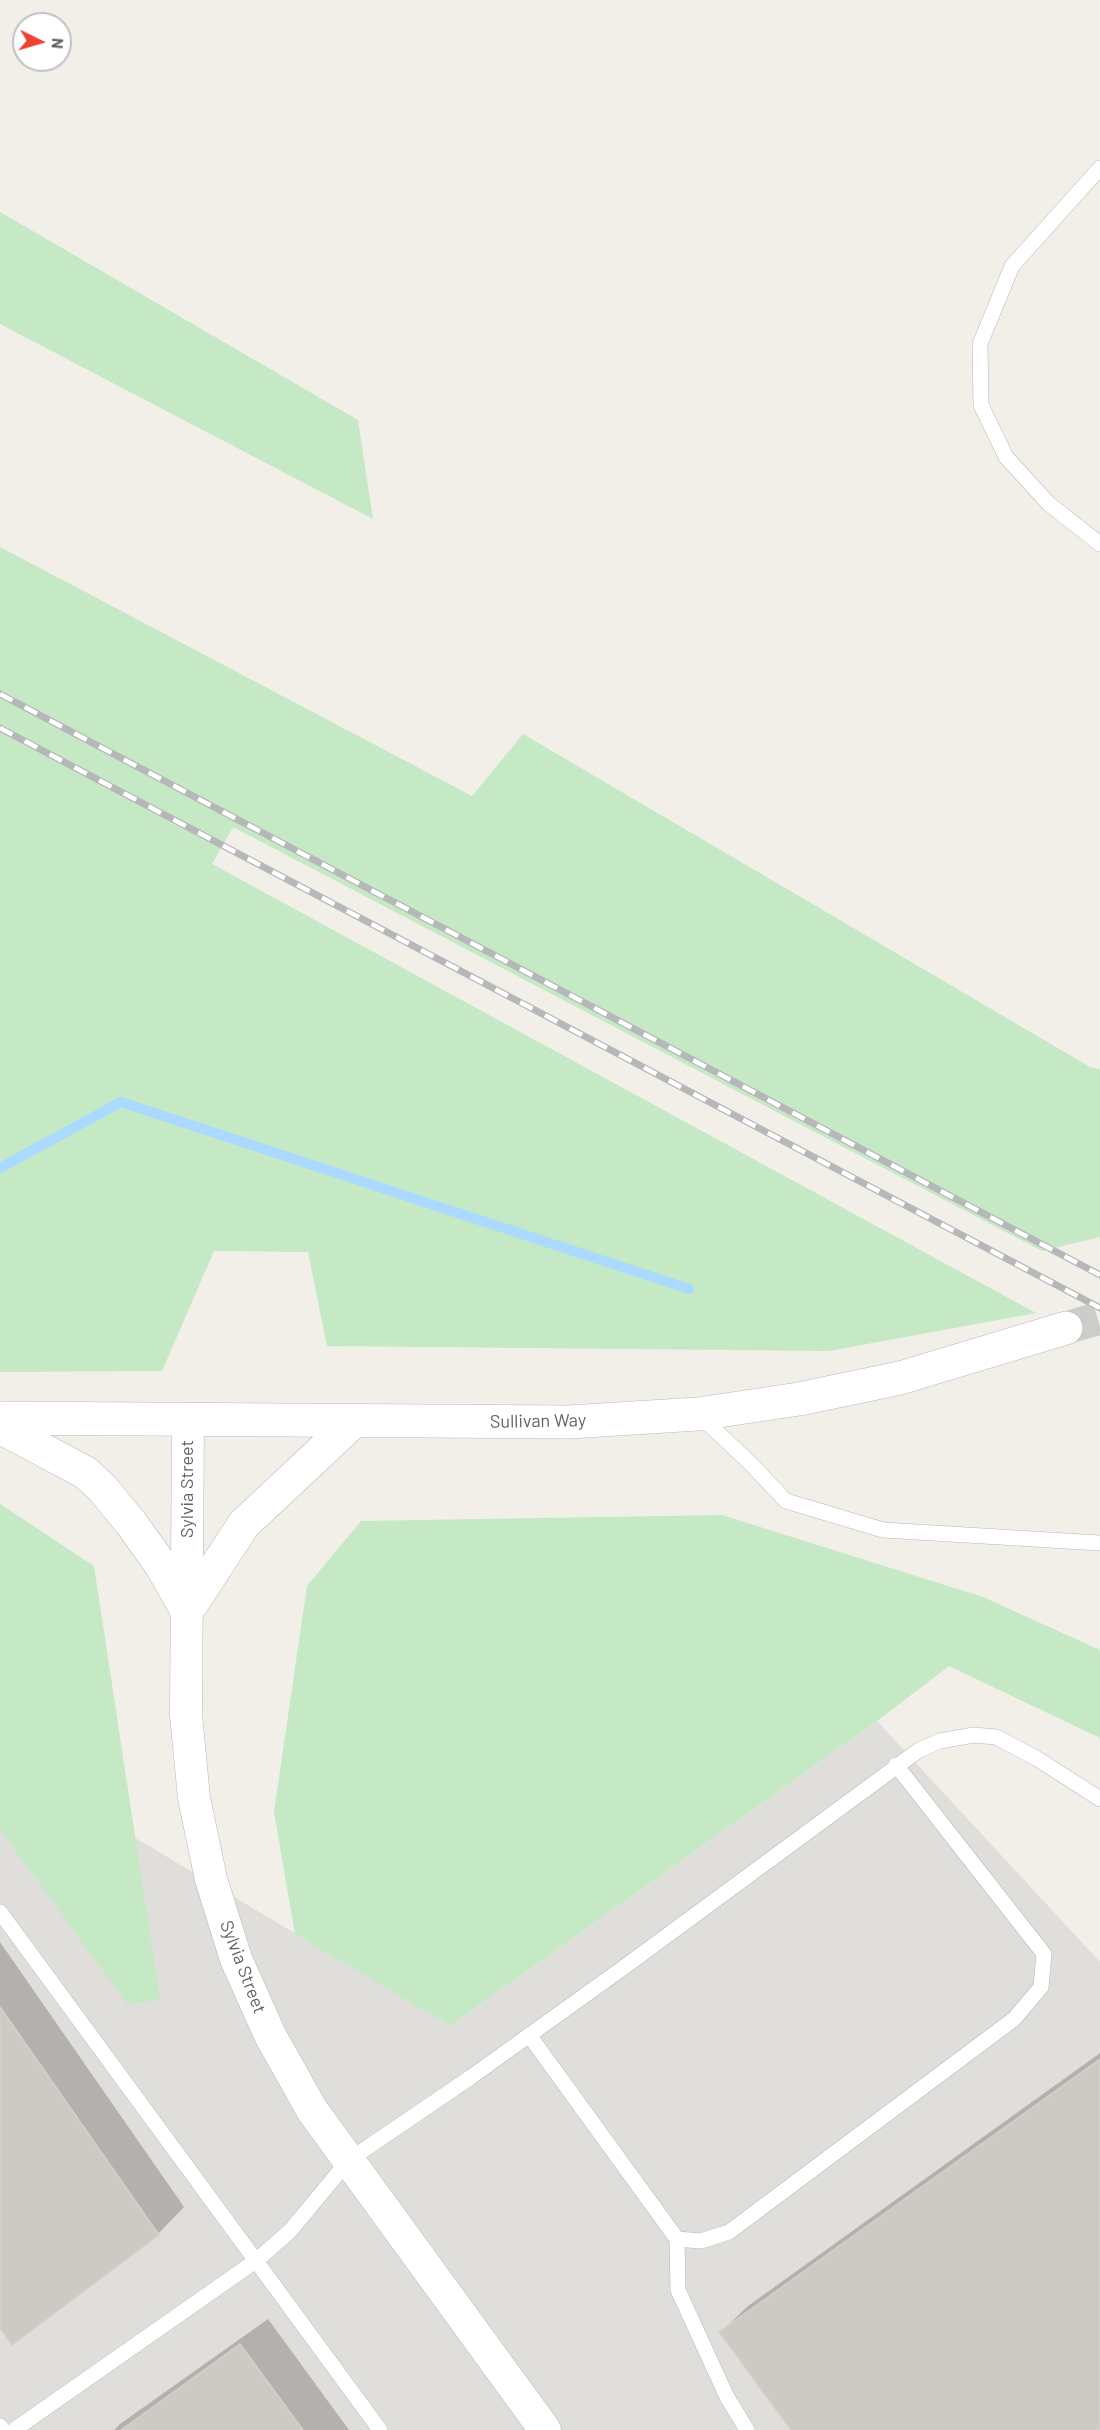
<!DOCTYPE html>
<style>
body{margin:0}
#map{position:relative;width:1100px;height:2430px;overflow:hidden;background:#f1efe8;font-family:Barlow,sans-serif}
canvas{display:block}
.north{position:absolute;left:12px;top:12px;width:60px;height:60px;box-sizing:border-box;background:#fff;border:2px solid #bfc1c3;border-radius:50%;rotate:95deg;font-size:16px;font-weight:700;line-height:24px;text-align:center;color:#5f6368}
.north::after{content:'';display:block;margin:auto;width:21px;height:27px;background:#ea4335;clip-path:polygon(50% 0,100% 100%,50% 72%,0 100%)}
</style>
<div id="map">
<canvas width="1100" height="2430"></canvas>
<div class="north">N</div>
</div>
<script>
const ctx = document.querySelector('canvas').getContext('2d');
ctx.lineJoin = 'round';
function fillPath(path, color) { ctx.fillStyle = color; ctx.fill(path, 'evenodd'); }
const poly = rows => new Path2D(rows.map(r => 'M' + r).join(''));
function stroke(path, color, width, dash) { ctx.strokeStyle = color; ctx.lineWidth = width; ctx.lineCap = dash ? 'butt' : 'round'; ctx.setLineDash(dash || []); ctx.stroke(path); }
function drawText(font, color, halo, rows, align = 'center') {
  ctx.font = font + ' Barlow,sans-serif'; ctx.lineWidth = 5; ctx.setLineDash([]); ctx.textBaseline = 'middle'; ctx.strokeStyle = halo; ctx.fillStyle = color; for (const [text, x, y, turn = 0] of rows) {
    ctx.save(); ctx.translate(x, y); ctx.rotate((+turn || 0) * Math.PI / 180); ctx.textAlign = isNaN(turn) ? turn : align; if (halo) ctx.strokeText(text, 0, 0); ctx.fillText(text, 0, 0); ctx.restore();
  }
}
fillPath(poly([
 [877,1721,1100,1962,1100,2430,0,2430,0,1757,450,2026]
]), '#e0deda');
fillPath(poly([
 [0,212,358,420,373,519,0,324],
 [0,547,472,796,523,734,1090,1067,1100,1069,1100,1237,1042,1251,233,827,212,864,1036,1313,829,1351,327,1346,308,1252,214,1251,162,1371,0,1372],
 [0,1504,94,1566,160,2000,127,2004,0,1829],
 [722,1515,983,1597,1100,1650,1100,1738,949,1666,877,1721,450,2026,295,1934,274,1812,307,1586,361,1521]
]), '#c5e8c5');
fillPath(poly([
 [0,1942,184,2207,158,2234,0,2325],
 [1100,2053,1100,2430,792,2430,721,2332,748,2306],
 [268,2319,349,2430,114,2430,120,2424]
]), '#0003');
stroke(poly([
 [0,1168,121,1102,689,1289]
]), '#aadaff', 10);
const building = poly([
 [0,2007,159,2235,12,2345,0,2328,0,2007],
 [1100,2059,1100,2430,791,2430,719,2332,1100,2059],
 [240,2344,303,2430,121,2430,240,2344]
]);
fillPath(building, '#cccac5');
stroke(building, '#d6d1c6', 1.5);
stroke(poly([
 [1066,1328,1100,1318]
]), '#ccccc8', 33, [33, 16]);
const lane = poly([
 [1100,168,1012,266,980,344,981,405,1006,457,1049,504,1100,544],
 [700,1416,750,1463,786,1501,883,1530,1100,1543],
 [0,1912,380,2430],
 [529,2035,677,2239,701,2241,729,2232,1014,2019,1041,1987,1044,1954,896,1765],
 [677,2239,678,2290,727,2397,747,2430],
 [0,2426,3,2430],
 [14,2430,257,2260,290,2231,349,2160,471,2077,627,1965,919,1750,940,1741,974,1735,996,1737,1036,1758,1100,1799]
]);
const street = poly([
 [188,1420,186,1715,194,1798,211,1879,236,1959,270,2035,312,2110,545,2430]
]);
const secondary = poly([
 [0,1418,569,1422,698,1414,799,1399,900,1378,1066,1328],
 [0,1427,86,1473,102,1488,131,1523,161,1565,187,1611,244,1524,354,1421]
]);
stroke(lane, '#b5b8bc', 16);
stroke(street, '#b5b8bc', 33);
stroke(secondary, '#b6babf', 34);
stroke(lane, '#fff', 15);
stroke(street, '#fff', 32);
stroke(secondary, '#fff', 33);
const rail = poly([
 [0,694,1100,1275],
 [0,728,1100,1308]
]);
stroke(rail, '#b6b7b8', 7);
stroke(rail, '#fff', 4.5, [14]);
drawText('18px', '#5f6368', '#fff', [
 ["Sullivan Way",538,1421,-1],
 ["Sylvia Street",187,1489,-90],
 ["Sylvia Street",243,1967,69]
]);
</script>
